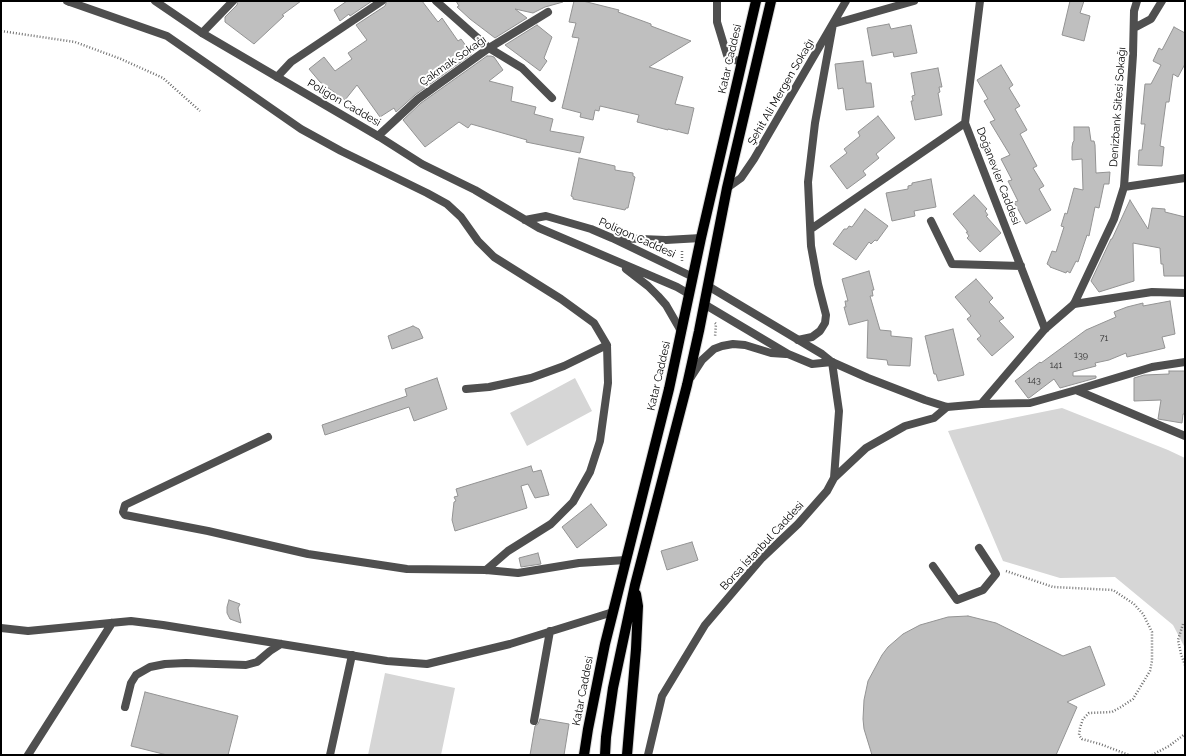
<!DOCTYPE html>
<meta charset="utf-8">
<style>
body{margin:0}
#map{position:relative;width:1186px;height:756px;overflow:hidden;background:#fff;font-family:Raleway,sans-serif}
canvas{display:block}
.frame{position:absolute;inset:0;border:2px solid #000;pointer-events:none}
</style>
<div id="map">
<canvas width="1186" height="756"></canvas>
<div class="frame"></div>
</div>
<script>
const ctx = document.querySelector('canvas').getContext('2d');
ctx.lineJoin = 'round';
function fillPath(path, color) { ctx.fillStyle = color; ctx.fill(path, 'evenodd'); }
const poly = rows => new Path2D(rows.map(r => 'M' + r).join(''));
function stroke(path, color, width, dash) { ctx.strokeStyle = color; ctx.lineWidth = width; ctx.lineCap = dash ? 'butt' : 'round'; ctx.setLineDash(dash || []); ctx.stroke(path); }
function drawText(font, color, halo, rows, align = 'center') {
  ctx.font = font + ' Raleway,sans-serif'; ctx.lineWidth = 4; ctx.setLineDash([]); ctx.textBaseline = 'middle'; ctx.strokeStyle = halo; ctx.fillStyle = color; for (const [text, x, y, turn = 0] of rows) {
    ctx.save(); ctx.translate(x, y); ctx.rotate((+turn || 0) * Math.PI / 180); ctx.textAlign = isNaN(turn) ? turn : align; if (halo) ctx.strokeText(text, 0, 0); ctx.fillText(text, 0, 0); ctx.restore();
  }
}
fillPath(poly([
 [575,378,592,411,527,446,510,413],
 [1062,408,1168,450,1185,458,1185,648,1173,625,1115,577,1060,578,1003,561,948,431],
 [385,673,455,688,441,755,368,755]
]), '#d6d6d6');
const building = poly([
 [238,1,301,1,282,15,284,16,254,44,225,22,225,17,237,5,238,1],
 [347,1,372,1,350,16,349,14,340,21,334,10,347,1],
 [387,1,422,1,438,22,442,18,458,41,461,39,472,54,415,95,396,112,394,108,380,117,357,85,345,100,320,82,309,69,324,57,335,71,352,59,348,53,367,40,356,25,385,6,387,1],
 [456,1,563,1,563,2,545,7,533,13,515,9,527,18,495,38,470,19,457,7,459,6,456,1],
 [574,1,583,1,619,10,618,12,651,24,651,26,691,41,649,67,683,77,675,104,694,108,688,134,668,129,668,130,637,122,639,115,600,106,599,111,595,110,593,120,580,117,581,113,562,108,579,38,572,37,576,23,569,22,574,1],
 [1070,1,1084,1,1080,13,1090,16,1084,41,1062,35,1070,1],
 [889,24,891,29,911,25,917,53,894,57,893,52,872,56,867,28,889,24],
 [537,25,552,37,544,58,547,61,540,71,505,45,537,25],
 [1174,27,1185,33,1185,64,1178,77,1173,74,1169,102,1166,102,1160,146,1164,147,1162,166,1138,165,1139,150,1142,150,1145,124,1141,124,1145,84,1151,84,1161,65,1153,61,1159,48,1162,50,1174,27],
 [487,56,491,56,494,57,503,70,489,81,513,87,511,101,536,107,534,114,553,119,550,131,584,137,580,153,526,142,527,140,471,124,468,128,459,122,425,147,403,120,421,103,487,56],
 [863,61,866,83,871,83,874,107,846,110,843,88,838,89,835,64,863,61],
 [1001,65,1013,85,1009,88,1020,106,1015,109,1027,130,1020,134,1037,166,1033,168,1044,186,1039,189,1051,210,1026,224,1014,202,1018,201,1008,181,1012,180,1001,159,1010,155,990,122,995,120,984,101,988,99,977,80,1001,65],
 [938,68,942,87,939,87,940,92,938,93,942,115,915,120,911,101,913,101,912,96,915,95,911,73,938,68],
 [878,116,895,138,876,154,879,158,863,171,866,175,847,189,830,166,847,153,844,149,860,136,858,132,878,116],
 [1074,127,1089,127,1091,141,1094,141,1095,145,1096,173,1110,172,1109,184,1104,184,1099,208,1095,207,1089,236,1087,235,1078,262,1076,261,1070,273,1067,271,1066,273,1050,267,1050,266,1047,264,1052,251,1056,252,1064,227,1061,226,1065,213,1067,214,1074,188,1083,190,1082,159,1072,160,1072,147,1073,142,1074,141,1074,127],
 [579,158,615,166,615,170,633,173,633,176,635,177,628,208,626,208,625,210,573,199,573,197,571,196,579,158],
 [931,179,936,207,914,211,915,216,892,221,886,193,908,189,908,186,912,185,912,183,931,179],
 [974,195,987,209,985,211,988,215,986,216,1001,233,980,252,967,238,969,236,966,232,968,232,953,214,974,195],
 [1130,200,1148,229,1152,208,1165,209,1165,212,1185,217,1185,276,1164,276,1163,264,1161,264,1160,248,1133,243,1134,281,1099,292,1091,281,1111,239,1112,239,1130,200],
 [865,209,888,226,877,241,875,240,871,244,869,242,856,260,833,244,844,229,847,229,849,226,852,227,865,209],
 [869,271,874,290,872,290,873,296,870,296,880,330,891,331,891,336,912,338,910,366,888,365,887,360,867,358,868,320,849,325,844,307,846,307,845,301,848,301,842,279,869,271],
 [976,279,993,298,989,302,1004,318,999,321,1014,337,992,356,977,339,981,336,967,319,971,316,955,297,976,279],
 [1170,301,1175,334,1162,337,1165,348,1127,357,1126,353,1109,360,1095,363,1096,366,1073,372,1073,376,1096,376,1096,378,1060,388,1054,379,1029,398,1028,398,1015,381,1040,362,1041,363,1086,330,1116,317,1114,312,1127,307,1143,303,1143,306,1170,301],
 [413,326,419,329,423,338,392,349,388,336,413,326],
 [953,329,964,375,938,381,936,374,934,374,925,336,953,329],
 [1169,371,1185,371,1185,414,1183,414,1182,423,1158,419,1161,400,1134,401,1134,378,1144,375,1169,374,1169,371],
 [437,378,447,409,414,421,409,407,325,435,322,425,407,396,405,389,437,378],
 [531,466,533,472,541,470,549,495,535,498,528,484,521,486,527,508,455,531,452,520,454,502,456,501,454,497,458,496,456,489,531,466],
 [591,504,607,525,577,548,562,527,591,504],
 [692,542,698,560,667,570,661,551,692,542],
 [538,553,541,564,521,567,519,558,538,553],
 [229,600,240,604,238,608,241,623,230,619,227,613,227,607,229,600],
 [968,616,996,623,1063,656,1090,646,1105,685,1067,702,1077,707,1056,755,872,755,864,729,863,719,864,700,868,681,882,655,888,647,903,634,920,625,948,617,968,616],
 [145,692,238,716,228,755,167,755,131,746,145,692],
 [540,719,569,724,564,755,530,755,535,726,538,724,540,719]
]);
fillPath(building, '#bfbfbf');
stroke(building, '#939393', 1);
const primary = poly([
 [584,755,588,729,605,644,669,389,701,238,756,1],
 [605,755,606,737,613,688,635,585,687,385,699,331,727,188,771,1],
 [627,755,636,649,638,606,636,594]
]);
stroke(primary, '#dbdbdb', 12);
stroke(poly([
 [1,31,75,42,121,59,163,78,200,111],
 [682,261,682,250],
 [715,323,716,324,715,337],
 [1006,571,1053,587,1113,590,1134,604,1143,614,1152,632,1152,661,1150,671,1133,699,1121,707,1112,712,1089,713,1083,719,1080,728,1079,735,1082,739,1100,744,1129,755],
 [1183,624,1178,640,1181,654,1185,665],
 [1152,755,1169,746,1185,734]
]), '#717171', 2.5, [1, 2]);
stroke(poly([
 [67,1,167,36,301,129,341,151,427,193,447,204,461,217,478,241,494,257,561,299,594,323,607,345,608,383,600,441,590,472,573,502,551,524,508,551,486,570],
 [466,389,489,387,531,378,564,366,607,345],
 [268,437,125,505,123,512,125,515,208,531,308,554,407,569,486,570,518,573,579,563,626,560],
 [1,628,28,631,131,621,163,625,387,661,427,664,510,644,613,612],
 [125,707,131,683,136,675,150,667,165,664,186,663,246,665,257,662,270,651,281,644],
 [534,721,550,631],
 [28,755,112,623]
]), '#4f4f4f', 8);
stroke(poly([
 [436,1,489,48,522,68,552,98],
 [717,1,717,22,727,55,734,60,742,61],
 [980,1,965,123,1045,329],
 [70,2,70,1],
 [1134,28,1151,19,1162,1],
 [202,33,233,1],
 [277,77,291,62,382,1],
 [378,136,418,99,489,48,548,12],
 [1124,187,1133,55,1134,11,1137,1],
 [727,188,741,178,754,159,846,1],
 [931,221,952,264,1021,266],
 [811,229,965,123],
 [1074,304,1152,292,1185,293],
 [798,340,812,337,820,331,825,323,826,315,818,284,811,246,808,182,815,123,833,24,914,1],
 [1076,390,1152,367,1185,362],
 [981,404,1030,403,1076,390,1185,436],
 [834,478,866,448,905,426,934,418,947,407],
 [933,566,957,600,983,590,996,574,979,548],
 [330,755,352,655],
 [648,755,662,696,705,625,762,558,798,524,827,491,834,478,839,411,832,362]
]), '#4f4f4f', 8);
stroke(poly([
 [155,1,202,33,378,136,422,164,475,190,539,228,677,287,689,294],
 [525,220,546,216,591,229,612,238,693,277],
 [616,238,666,240,701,238],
 [626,269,648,286,658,296,666,305,681,331],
 [708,286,822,354,832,362,868,378,925,400,947,407,981,404,1045,329,1074,304,1114,219,1124,187,1185,178],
 [704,304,788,354,812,364,832,362],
 [691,377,702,360,714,349,722,346,733,344,745,345,771,353,786,354]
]), '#4f4f4f', 8);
stroke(primary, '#000', 10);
drawText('9px', '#303030', null, [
 ["71",1104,338],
 ["139",1081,355],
 ["141",1056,365],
 ["143",1034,380]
]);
drawText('11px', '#000', '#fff', [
 ["Katar Caddesi",730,59,-77],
 ["Çakmak Sokağı",453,61,-35],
 ["Şehit Ali Mergen Sokağı",781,92,-60],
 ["Poligon Caddesi",344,103,30],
 ["Denizbank Sitesi Sokağı",1118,107,-86],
 ["Doğanevler Caddesi",998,176,69],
 ["Poligon Caddesi",637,238,24],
 ["Katar Caddesi",659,376,-77],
 ["Borsa İstanbul Caddesi",762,546,-47],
 ["Katar Caddesi",583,691,-79]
]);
</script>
